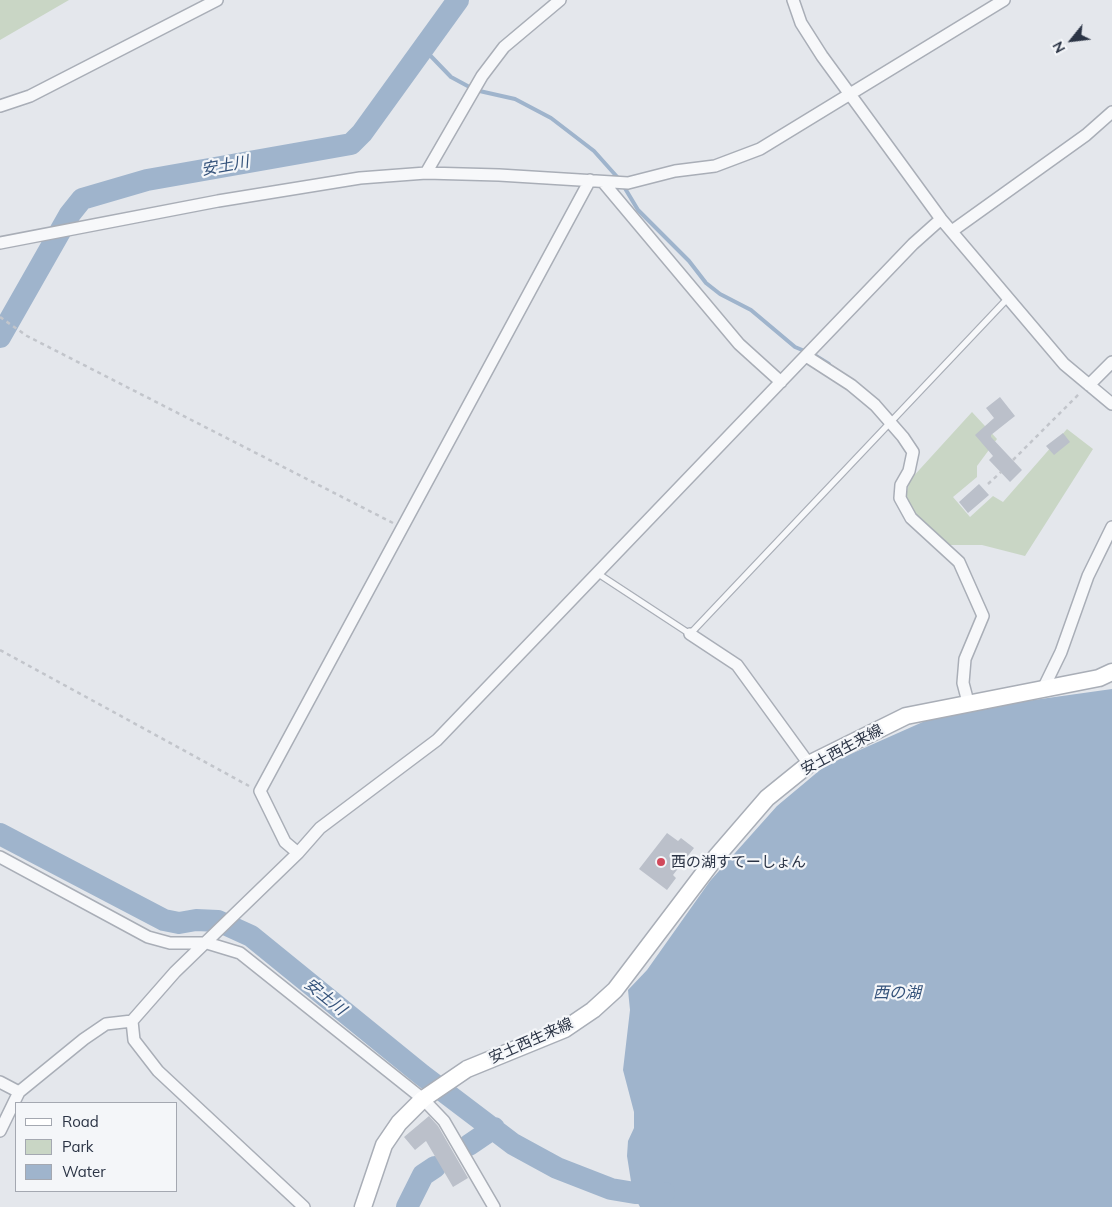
<!DOCTYPE html>
<meta charset="utf-8">
<style>
body{margin:0}
#map{position:relative;width:1112px;height:1207px;overflow:hidden;background:#e4e7ec;font-family:Mulish,sans-serif}
canvas{display:block}
.legend{position:absolute;left:15px;top:1102px;width:162px;height:90px;box-sizing:border-box;background:#f4f6f9;border:1px solid #a4a8b1;margin:0;padding:6px 9px;list-style:none;font-size:15px;color:#2b3445}
.legend li{display:flex;align-items:center;gap:10px;height:25px}
.legend b{width:25px;border:1px solid #a4a8b1}
.north{position:absolute;left:1047px;top:15px;width:50px;height:50px;-webkit-text-stroke:4px #f4f6f9;paint-order:stroke;rotate:241deg;font-size:14px;font-weight:700;line-height:20px;text-align:center;color:#2b3445}
.north::after{content:'';display:block;margin:auto;width:18px;height:22px;background:#2b3445;clip-path:polygon(50% 0,100% 100%,50% 72%,0 100%)}
</style>
<div id="map">
<canvas width="1112" height="1207"></canvas>
<ul class="legend">
<li><b style="height:6px;background:#fff"></b>Road</li>
<li><b style="height:14px;background:#c9d6c5"></b>Park</li>
<li><b style="height:14px;background:#9fb4cc"></b>Water</li>
</ul>
<div class="north">N</div>
</div>
<script>
const ctx = document.querySelector('canvas').getContext('2d');
ctx.lineJoin = 'round';
function fillPath(path, color) { ctx.fillStyle = color; ctx.fill(path, 'evenodd'); }
const poly = rows => new Path2D(rows.map(r => 'M' + r).join(''));
function stroke(path, color, width, dash) { ctx.strokeStyle = color; ctx.lineWidth = width; ctx.lineCap = dash ? 'butt' : 'round'; ctx.setLineDash(dash || []); ctx.stroke(path); }
function drawText(font, color, halo, rows, align = 'center') {
  ctx.font = font + ' Mulish,"Noto Sans JP",sans-serif'; ctx.lineWidth = 4.5; ctx.setLineDash([]); ctx.textBaseline = 'middle'; ctx.strokeStyle = halo; ctx.fillStyle = color; for (const [text, x, y, turn = 0] of rows) {
    ctx.save(); ctx.translate(x, y); ctx.rotate((+turn || 0) * Math.PI / 180); ctx.textAlign = isNaN(turn) ? turn : align; if (halo) ctx.strokeText(text, 0, 0); ctx.fillText(text, 0, 0); ctx.restore();
  }
}
fillPath(poly([
 [0,0,69,0,0,40],
 [972,412,997,439,977,466,977,477,953,497,970,517,993,496,1003,502,1067,429,1093,449,1025,556,982,545,945,545,915,517,905,499,910,480]
]), '#c9d6c5');
fillPath(poly([
 [1112,689,1112,1207,640,1207,633,1194,627,1156,628,1141,634,1128,634,1112,623,1070,630,1010,628,990,647,970,710,881,777,806,826,765,925,721,1005,704]
]), '#9fb4cc');
stroke(poly([
 [423,48,451,77,475,90,515,99,551,118,594,151,619,179],
 [623,185,638,210,689,261,706,283,720,294,751,310,795,347,807,352],
 [816,356,829,364],
 [906,434,915,447]
]), '#9fb4cc', 4);
stroke(poly([
 [0,337,70,214,82,199,147,180,351,144,362,133,458,0],
 [0,834,164,920,179,923,196,920,218,921,251,936,422,1075,513,1144,557,1168,611,1189,635,1193,664,1193],
 [469,1145,494,1128],
 [407,1207,423,1175,435,1167]
]), '#9fb4cc', 22);
fillPath(poly([
 [1000,397,1015,416,991,435,991,437,1022,470,1010,482,989,460,993,456,975,435,994,418,986,408],
 [1063,433,1070,442,1054,455,1046,446],
 [979,484,989,495,968,513,959,502],
 [667,833,678,841,681,838,694,848,673,875,676,878,667,890,639,869],
 [429,1116,438,1126,468,1178,453,1187,426,1141,415,1150,404,1137]
]), '#bbc0ca');
const lane = poly([
 [597,573,690,634,1009,297]
]);
const street = poly([
 [793,0,801,23,822,56,941,219,1064,364,1112,404],
 [0,106,30,96,217,0],
 [426,173,482,76,504,47,560,0],
 [603,182,739,344,781,382],
 [952,231,1086,135,1112,112],
 [0,243,218,201,360,178,426,173,499,175,628,183,675,171,715,166,760,149,1004,0],
 [806,356,851,385,875,405,903,437,913,452,909,471,901,485,900,498,911,518,959,562,983,616,965,659,963,683,968,702],
 [1089,385,1112,362],
 [690,634,737,665,809,764],
 [1043,689,1061,652,1088,576,1112,527],
 [298,853,285,842,260,791,590,180],
 [0,857,148,937,170,943,207,943,240,953,423,1099,444,1121,494,1207],
 [132,1021,134,1040,158,1071,304,1207],
 [0,1082,19,1092],
 [0,1131,19,1092,84,1039,106,1024,132,1021,175,972,298,853,320,828,437,740,913,244,941,219]
]);
const secondary = poly([
 [363,1207,384,1145,399,1123,423,1099,467,1069,565,1029,593,1010,615,990,716,857,767,798,809,764,906,716,1099,678,1112,672]
]);
stroke(lane, '#a9aeb7', 8);
stroke(street, '#a9aeb7', 14);
stroke(secondary, '#a9aeb7', 19);
stroke(poly([
 [0,317,27,336,393,523],
 [1013,460,1080,393],
 [988,484,1001,472],
 [0,650,249,786]
]), '#c2c5cb', 2.5, [4, 4]);
stroke(lane, '#f7f8fa', 5.5);
stroke(street, '#f7f8fa', 11);
stroke(secondary, '#fff', 16);
for (const [x, y, r, color] of [
 [661,862,5,"#d1495b"]
]) { const dot = new Path2D(); dot.arc(x, y, r, 0, 2 * Math.PI); ctx.fillStyle = color; ctx.fill(dot); stroke(dot, '#f4f6f9', 2); }
drawText('15px', '#2b3445', '#f4f6f9', [
 ["安土西生来線",842,750,-28],
 ["安土西生来線",531,1041,-24]
]);
drawText('15px', '#2b3445', '#f4f6f9', [
 ["西の湖すてーしょん",671,862]
], 'left');
drawText('italic 16px', '#34527a', '#f4f6f9', [
 ["安土川",225,166,-10],
 ["西の湖",897,993],
 ["安土川",325,997,39]
]);
</script>
